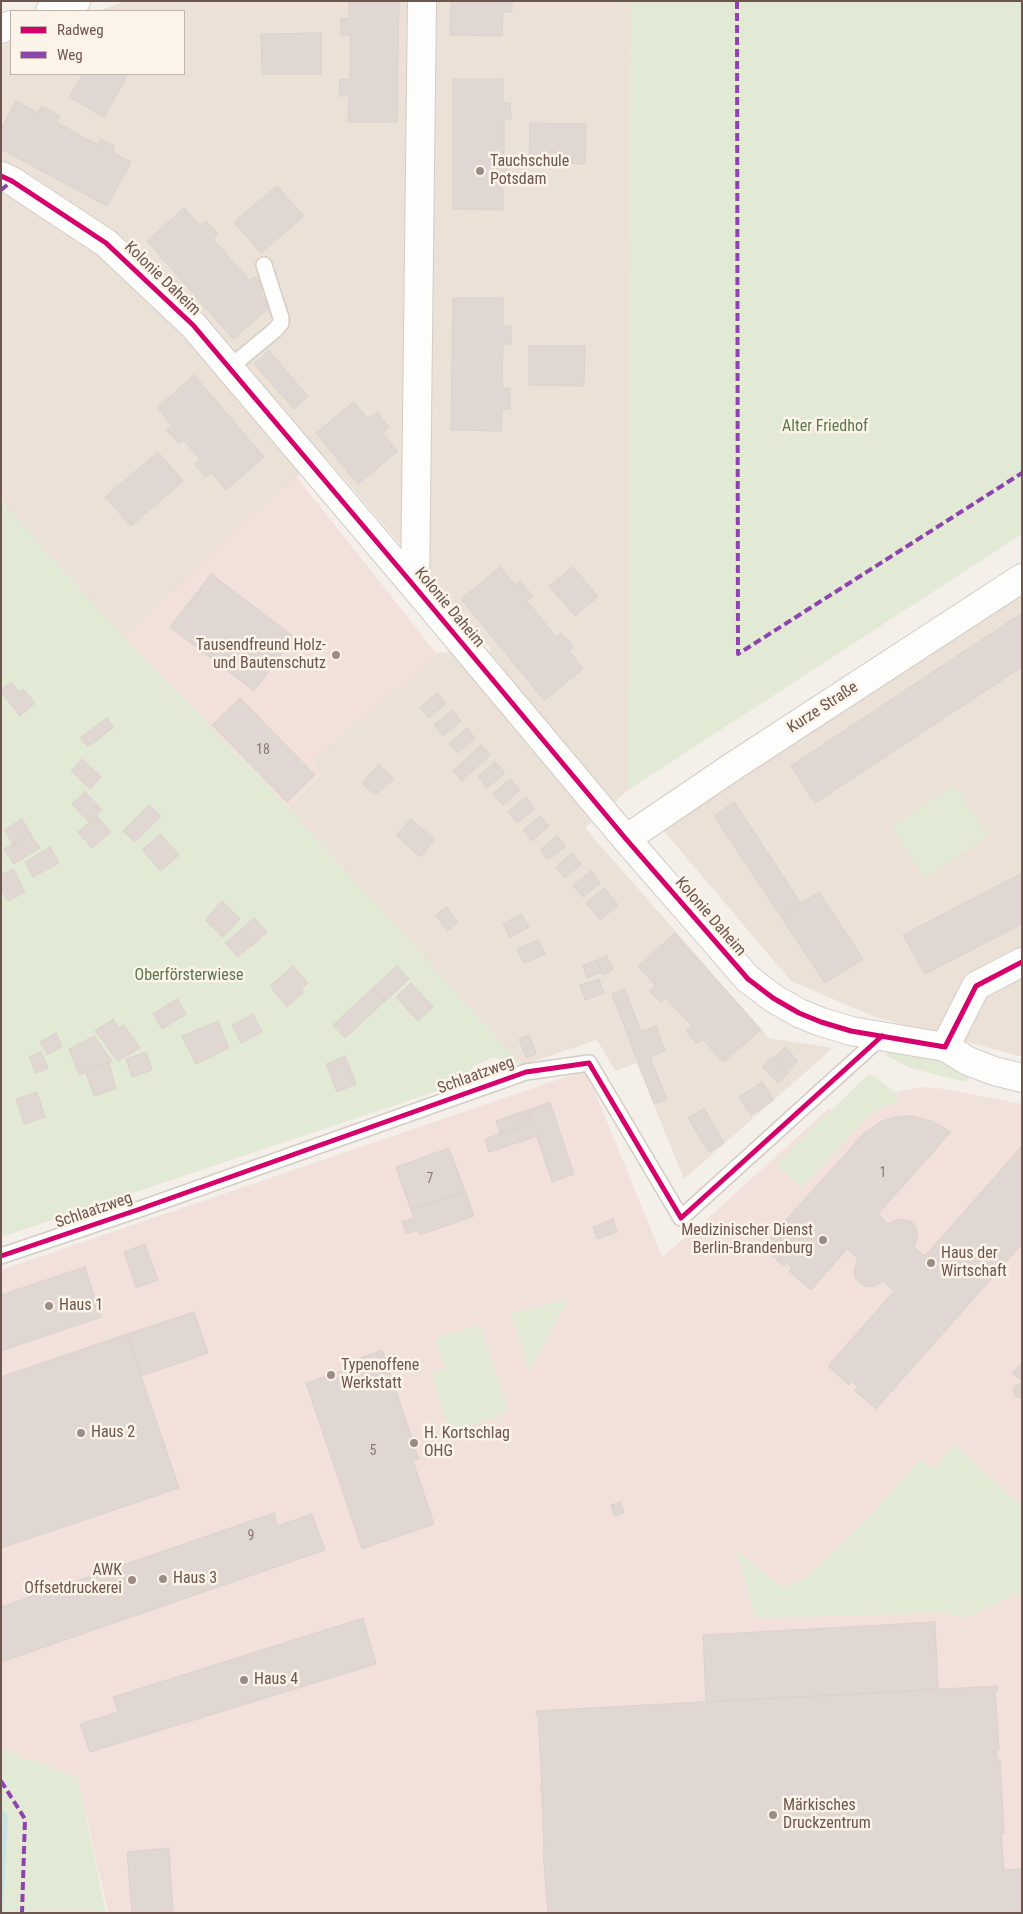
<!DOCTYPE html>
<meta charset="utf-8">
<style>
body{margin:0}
#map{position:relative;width:1023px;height:1914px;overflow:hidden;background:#f4efe9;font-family:"Roboto Condensed",sans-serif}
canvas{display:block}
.frame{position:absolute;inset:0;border:2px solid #6d564d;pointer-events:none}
.legend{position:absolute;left:10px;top:10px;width:175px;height:65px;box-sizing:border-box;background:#fcf3e9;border:1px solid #c3b4ab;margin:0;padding:6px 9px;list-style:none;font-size:15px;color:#6d564d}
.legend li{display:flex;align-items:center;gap:10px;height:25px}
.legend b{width:25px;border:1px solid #c3b4ab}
</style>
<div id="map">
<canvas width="1023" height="1914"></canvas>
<div class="frame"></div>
<ul class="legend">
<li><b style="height:6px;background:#d6006c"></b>Radweg</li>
<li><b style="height:6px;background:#8e44ad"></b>Weg</li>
</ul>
</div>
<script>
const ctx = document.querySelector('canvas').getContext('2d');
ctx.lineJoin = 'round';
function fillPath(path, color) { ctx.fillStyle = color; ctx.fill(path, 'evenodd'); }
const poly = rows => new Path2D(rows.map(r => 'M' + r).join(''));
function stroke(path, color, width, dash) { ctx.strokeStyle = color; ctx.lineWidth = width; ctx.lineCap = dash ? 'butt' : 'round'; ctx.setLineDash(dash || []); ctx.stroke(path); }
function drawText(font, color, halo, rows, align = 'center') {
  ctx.font = font + ' "Roboto Condensed",sans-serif'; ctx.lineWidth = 5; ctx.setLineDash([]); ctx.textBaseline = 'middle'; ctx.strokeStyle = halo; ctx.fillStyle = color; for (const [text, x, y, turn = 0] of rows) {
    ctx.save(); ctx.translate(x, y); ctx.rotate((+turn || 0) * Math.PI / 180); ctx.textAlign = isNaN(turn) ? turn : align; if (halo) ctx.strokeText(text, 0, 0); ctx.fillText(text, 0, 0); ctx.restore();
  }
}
fillPath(poly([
 [127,1,631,1,628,790,585,828,769,1038,833,1048,684,1179,637,1063,615,1071,597,1040,522,1065,288,807,322,773,313,760,436,653,492,651,322,453,124,637,1,501,1,46,11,43,11,74,184,74,184,11,99,11],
 [1022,582,1022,1056,1019,1056,875,1017,791,981,652,817]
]), '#ece1d7');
fillPath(poly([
 [296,476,436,653,313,760,322,773,288,807,124,637],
 [586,1070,662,1257,705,1221,829,1108,845,1126,879,1099,900,1091,924,1087,945,1089,1022,1104,1022,1913,108,1913,78,1777,1,1749,1,1270]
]), '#f1e1da');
fillPath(poly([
 [631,1,1022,1,1022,534,628,790],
 [1,501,124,637,288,807,522,1065,493,1057,473,1067,470,1080,1,1237],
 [954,785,989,836,925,878,891,827],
 [895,1050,919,1051,955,1066,969,1076,966,1082,910,1068,885,1055],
 [869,1074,874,1076,897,1094,897,1102,880,1108,866,1119,802,1188,775,1164],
 [569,1298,529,1372,511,1313],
 [480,1324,509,1412,450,1433,431,1374,445,1370,435,1339],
 [955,1444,1022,1507,1022,1592,965,1618,942,1613,755,1618,736,1550,783,1588,806,1577,864,1523,920,1459,932,1470],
 [1,1749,78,1777,106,1913,3,1913,8,1815,1,1807]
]), '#e2e9d5');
fillPath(poly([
 [1,1807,8,1815,3,1913,1,1913]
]), '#cce2e2');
const building = poly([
 [349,1,399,1,397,122,348,122,349,96,339,96,340,79,350,79,350,35,341,35,341,18,349,18,349,1],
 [451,1,512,1,512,12,503,12,502,36,450,35,451,1],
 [321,33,321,74,262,74,261,34,321,33],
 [83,74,128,74,104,117,69,97,83,74],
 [453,79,503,79,503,103,510,103,511,119,504,119,504,166,510,166,510,185,503,185,503,210,453,209,453,79],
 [16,101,38,113,42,106,60,116,56,122,98,145,100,139,115,146,112,152,131,162,107,206,1,149,1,129,16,101],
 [530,123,586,124,585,164,529,163,530,123],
 [277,186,304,216,261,253,234,222,277,186],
 [184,208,200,226,206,221,213,228,218,235,213,239,250,281,255,276,266,288,260,293,271,306,233,339,147,241,184,208],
 [453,298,503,298,503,326,511,326,511,344,503,344,502,388,510,388,510,409,502,409,501,431,451,430,453,298],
 [529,346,585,346,584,386,529,385,529,346],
 [269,351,308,396,294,409,254,364,269,351],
 [194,375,264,457,226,490,211,472,206,477,199,470,195,464,200,459,183,440,179,444,166,429,172,425,157,408,194,375],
 [354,402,368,419,377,412,389,427,382,433,398,451,358,484,316,433,354,402],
 [158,452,183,481,131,526,105,497,158,452],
 [500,567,515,585,520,581,533,596,527,601,556,637,561,633,568,640,573,647,569,651,583,669,544,700,461,599,500,567],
 [573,567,598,597,575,616,549,586,573,567],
 [211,574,294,637,254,691,170,627,211,574],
 [1022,613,1022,667,815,803,791,766,1022,613],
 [11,682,19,692,23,689,35,703,20,716,1,692,1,690,11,682],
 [437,693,446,703,429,718,420,707,437,693],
 [240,698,315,775,287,802,212,725,240,698],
 [452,710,461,721,443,736,434,725,452,710],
 [107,718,114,727,88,747,80,738,107,718],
 [467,728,475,738,458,753,449,743,467,728],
 [481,745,490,755,462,781,453,771,481,745],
 [82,759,101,777,90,789,71,771,82,759],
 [495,762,505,773,487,788,478,776,495,762],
 [379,764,394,779,375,795,362,783,379,764],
 [510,779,520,790,503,805,493,794,510,779],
 [85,792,102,810,89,822,72,804,85,792],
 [526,797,535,809,517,823,508,812,526,797],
 [734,802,801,903,781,917,714,816,734,802],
 [149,805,161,816,135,842,123,831,149,805],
 [97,816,111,832,92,848,78,832,97,816],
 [540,816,549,826,532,841,523,830,540,816],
 [22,819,30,833,13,844,4,830,22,819],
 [411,819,435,840,420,857,396,835,411,819],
 [30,833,40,848,14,864,4,849,30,833],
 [160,834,179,855,161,871,142,850,160,834],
 [557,836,566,846,548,860,540,850,557,836],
 [50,847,59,863,33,877,25,862,50,847],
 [572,853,581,864,565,878,556,867,572,853],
 [13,869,25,892,8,901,1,889,1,875,13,869],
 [591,871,600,883,583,897,573,886,591,871],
 [1022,873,1022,924,925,974,903,935,1022,873],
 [604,888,618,905,600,920,586,903,604,888],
 [819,892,863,959,825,983,781,917,819,892],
 [222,901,240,919,223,937,205,920,222,901],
 [447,907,458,923,447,931,436,915,447,907],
 [521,914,529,927,510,938,503,924,521,914],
 [254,918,267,932,252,946,239,931,254,918],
 [239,931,252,945,238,957,225,943,239,931],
 [675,933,761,1030,723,1062,702,1039,697,1044,686,1031,692,1026,666,998,661,1002,649,991,655,985,638,966,675,933],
 [538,940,545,954,524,963,517,949,538,940],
 [606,955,614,969,603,975,596,961,606,955],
 [596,961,602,972,587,978,583,965,596,961],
 [293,966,308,983,301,989,304,992,287,1007,270,986,293,966],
 [397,966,409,979,385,1001,373,988,397,966],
 [599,979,604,993,585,1000,580,985,599,979],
 [411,983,433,1007,418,1021,396,997,411,983],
 [373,988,385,1001,345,1038,333,1025,373,988],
 [625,989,641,1032,656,1026,665,1051,650,1057,667,1099,654,1104,612,994,625,989],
 [177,999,186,1014,162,1029,153,1014,177,999],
 [253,1014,262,1032,241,1043,232,1025,253,1014],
 [113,1019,119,1028,124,1025,140,1048,118,1061,95,1031,113,1019],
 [218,1021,229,1048,196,1064,182,1036,218,1021],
 [56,1033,62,1046,47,1055,40,1042,56,1033],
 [529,1035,536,1054,526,1058,519,1039,529,1035],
 [94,1036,112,1061,79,1075,69,1049,94,1036],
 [785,1047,798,1061,787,1072,774,1058,785,1047],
 [41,1052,48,1068,36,1073,29,1057,41,1052],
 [146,1052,152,1070,132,1077,126,1059,146,1052],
 [345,1056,356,1084,337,1092,326,1064,345,1056],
 [773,1056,788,1073,778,1083,762,1067,773,1056],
 [109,1062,116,1089,94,1096,86,1072,109,1062],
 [762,1082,774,1100,751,1115,739,1097,762,1082],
 [37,1092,45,1117,24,1124,16,1099,37,1092],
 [550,1102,574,1174,552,1182,528,1110,550,1102],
 [704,1108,724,1143,709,1152,688,1118,704,1108],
 [527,1110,531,1123,500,1134,496,1121,527,1110],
 [911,1116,932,1121,951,1132,878,1214,888,1224,899,1219,911,1221,916,1227,918,1235,914,1247,925,1256,1022,1146,1022,1244,876,1409,854,1390,858,1387,852,1381,849,1385,828,1366,894,1291,883,1281,873,1287,864,1286,859,1282,855,1278,854,1270,858,1259,847,1249,811,1290,789,1271,792,1268,787,1263,784,1266,762,1247,864,1133,882,1121,896,1117,911,1116],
 [531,1123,535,1137,489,1152,485,1139,531,1123],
 [449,1148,465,1191,411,1210,396,1167,449,1148],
 [465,1191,474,1216,420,1235,418,1230,406,1234,402,1222,414,1218,411,1210,465,1191],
 [613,1219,617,1232,597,1239,593,1227,613,1219],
 [145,1244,158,1280,136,1288,124,1252,145,1244],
 [85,1267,101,1317,1,1351,1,1295,85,1267],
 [194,1312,208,1353,141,1376,127,1334,194,1312],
 [127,1334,179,1488,1,1548,1,1377,127,1334],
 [382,1350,419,1459,413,1461,434,1524,362,1549,306,1383,357,1366,355,1360,382,1350],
 [1022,1363,1022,1381,1012,1373,1022,1363],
 [1020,1384,1022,1384,1020,1398,1016,1397,1013,1391,1014,1386,1020,1384],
 [621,1502,624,1513,614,1516,611,1505,621,1502],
 [274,1513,277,1526,312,1514,325,1550,1,1662,1,1607,274,1513],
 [363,1618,376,1664,90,1752,80,1724,118,1712,113,1697,363,1618],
 [935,1622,938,1690,706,1702,703,1635,935,1622],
 [997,1686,998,1690,995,1690,999,1750,996,1750,997,1760,1000,1760,1004,1833,1001,1834,1004,1870,1022,1869,1022,1913,548,1913,543,1852,544,1852,542,1796,540,1787,542,1787,538,1715,536,1715,536,1711,997,1686],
 [169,1848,173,1913,132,1913,127,1852,169,1848]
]);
fillPath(building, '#e0d7d2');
stroke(building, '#dcd2cc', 1);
const service = poly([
 [229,368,275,330,281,323,281,318,264,265],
 [1,1256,140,1209,526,1072,589,1063,681,1218,882,1036]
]);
const minor = poly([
 [50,11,76,1],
 [1,29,11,25],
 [1,176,12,181,106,243,193,325,415,587,626,839,748,979,773,998,799,1013,821,1022,851,1031,945,1047,968,1061,994,1071,1022,1078],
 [415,587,422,1],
 [626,839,729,769,1022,578],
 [945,1047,976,986,1022,962]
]);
stroke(service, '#d3ccc7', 18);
stroke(minor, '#d3ccc7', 30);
stroke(service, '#fdfdfc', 15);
stroke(minor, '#fdfdfc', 28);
stroke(poly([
 [737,1,738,654,1022,473],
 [1,190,12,181],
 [1,1781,25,1819,22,1913]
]), '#8e44ad', 4, [8, 4]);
stroke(poly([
 [1,176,12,181,106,243,193,325,415,587,626,839,748,979,773,998,799,1013,821,1022,851,1031,945,1047,976,986,1022,962],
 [1,1256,140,1209,526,1072,589,1063,681,1218,882,1036]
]), '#d6006c', 5);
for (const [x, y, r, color] of [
 [480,171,5,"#9c8c84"],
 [336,655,5,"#9c8c84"],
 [823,1240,5,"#9c8c84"],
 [931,1263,5,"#9c8c84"],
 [49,1306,5,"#9c8c84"],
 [331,1375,5,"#9c8c84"],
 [81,1433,5,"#9c8c84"],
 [414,1443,5,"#9c8c84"],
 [163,1579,5,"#9c8c84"],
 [132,1580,5,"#9c8c84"],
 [244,1680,5,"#9c8c84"],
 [773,1815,5,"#9c8c84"]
]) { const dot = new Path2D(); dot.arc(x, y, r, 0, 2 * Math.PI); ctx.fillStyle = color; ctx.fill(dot); stroke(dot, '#fcf3e9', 2); }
drawText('14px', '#8c7870', null, [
 ["18",263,750],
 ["1",883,1173],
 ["7",430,1179],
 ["5",373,1451],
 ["9",251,1536]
]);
drawText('16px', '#6d564d', '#fcf3e9', [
 ["Tauchschule",490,162],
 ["Potsdam",490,180],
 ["Tausendfreund Holz-",326,646,"right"],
 ["und Bautenschutz",326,664,"right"],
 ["Medizinischer Dienst",813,1231,"right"],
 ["Berlin-Brandenburg",813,1249,"right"],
 ["Haus der",941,1254],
 ["Wirtschaft",941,1272],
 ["Haus 1",59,1306],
 ["Typenoffene",341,1366],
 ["Werkstatt",341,1384],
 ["Haus 2",91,1433],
 ["H. Kortschlag",424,1434],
 ["OHG",424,1452],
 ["AWK",122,1571,"right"],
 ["Offsetdruckerei",122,1589,"right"],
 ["Haus 3",173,1579],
 ["Haus 4",254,1680],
 ["Märkisches",783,1806],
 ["Druckzentrum",783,1824]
], 'left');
drawText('16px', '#6d564d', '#fcf3e9', [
 ["Kolonie Daheim",162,279,44],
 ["Kolonie Daheim",449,608,50],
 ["Kurze Straße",823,708,-33],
 ["Kolonie Daheim",710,917,49],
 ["Schlaatzweg",476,1076,-20],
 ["Schlaatzweg",94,1211,-19]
]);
drawText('16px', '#5a784a', '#fcf3e9', [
 ["Alter Friedhof",825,427],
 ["Oberförsterwiese",189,976]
]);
</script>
